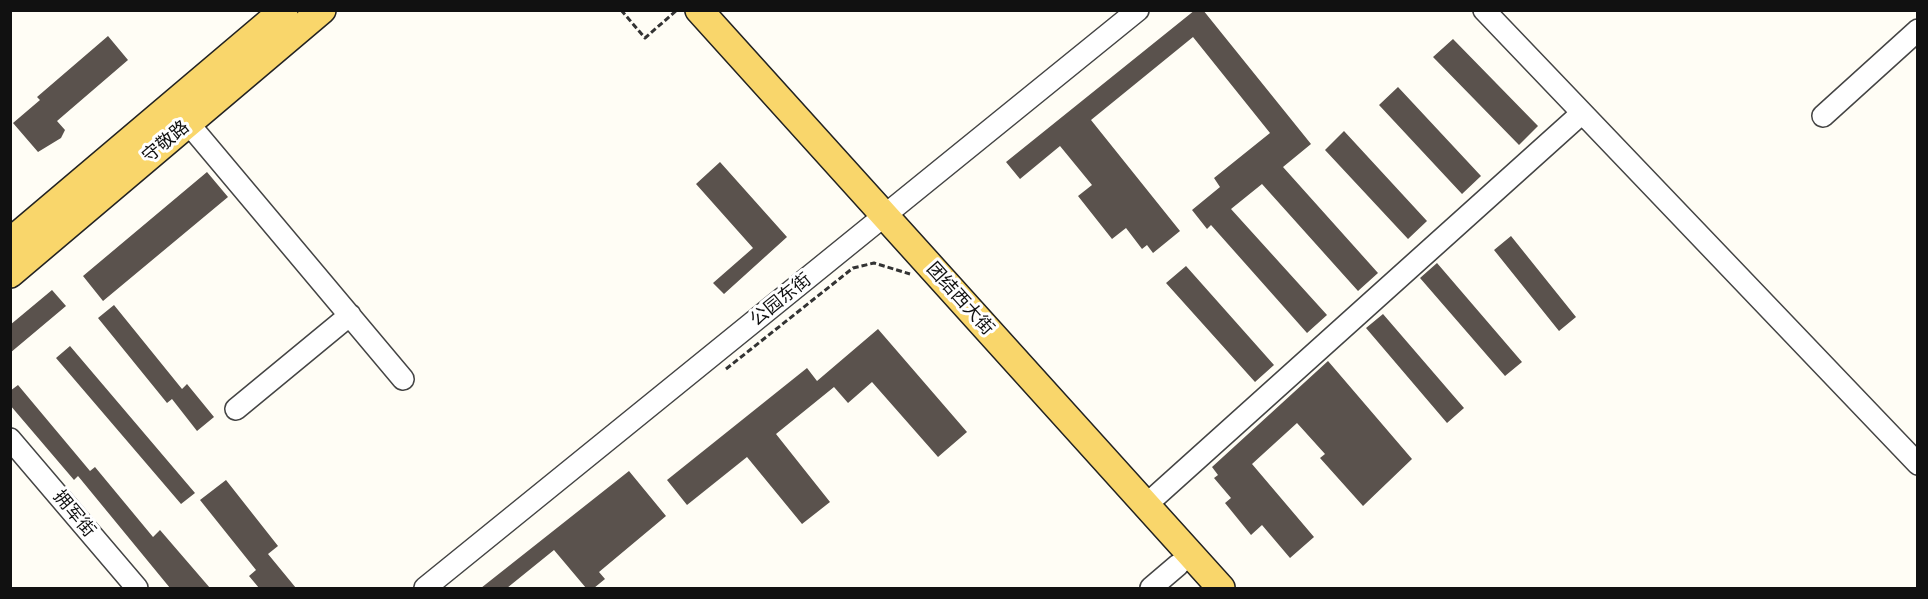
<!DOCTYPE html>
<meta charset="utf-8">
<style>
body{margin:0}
#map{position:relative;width:1928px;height:599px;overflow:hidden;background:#fffdf5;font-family:"Noto Serif",serif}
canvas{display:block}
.frame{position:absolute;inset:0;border:12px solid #111;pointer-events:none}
</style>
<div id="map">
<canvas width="1928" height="599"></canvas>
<div class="frame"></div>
</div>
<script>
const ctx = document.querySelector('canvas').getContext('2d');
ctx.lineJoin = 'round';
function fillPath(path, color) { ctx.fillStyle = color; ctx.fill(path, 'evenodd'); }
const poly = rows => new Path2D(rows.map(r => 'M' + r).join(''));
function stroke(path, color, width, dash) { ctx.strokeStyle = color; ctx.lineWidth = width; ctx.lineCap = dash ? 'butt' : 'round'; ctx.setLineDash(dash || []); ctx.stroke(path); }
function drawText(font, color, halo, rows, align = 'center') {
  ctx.font = font + ' "Noto Serif","Noto Sans SC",serif'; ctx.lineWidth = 6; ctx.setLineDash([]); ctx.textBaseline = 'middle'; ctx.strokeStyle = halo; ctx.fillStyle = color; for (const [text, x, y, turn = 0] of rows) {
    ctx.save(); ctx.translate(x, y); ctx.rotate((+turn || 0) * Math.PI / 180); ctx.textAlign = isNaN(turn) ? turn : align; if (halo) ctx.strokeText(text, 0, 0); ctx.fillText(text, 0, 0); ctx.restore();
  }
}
fillPath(poly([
 [1195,10,1203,10,1311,144,1283,167,1378,273,1358,291,1262,184,1231,209,1327,315,1307,333,1211,225,1207,229,1192,210,1220,187,1214,178,1270,133,1193,37,1091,120,1180,231,1153,253,1147,245,1142,249,1126,228,1112,239,1078,196,1092,185,1060,146,1020,179,1006,162],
 [108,36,128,60,57,121,65,130,61,138,38,152,13,123,40,100,37,97],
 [1453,39,1538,126,1519,145,1433,57],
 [1398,87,1481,176,1462,194,1379,105],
 [1344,131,1427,221,1408,239,1325,150],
 [720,162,787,237,724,294,713,283,753,248,696,184],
 [207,172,228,197,103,301,83,276],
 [1511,236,1576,317,1559,331,1494,250],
 [1437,263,1522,362,1505,376,1420,278],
 [1186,266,1274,365,1255,382,1166,283],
 [52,290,66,306,10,353,10,325],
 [114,305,182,389,187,384,214,417,197,431,172,399,167,403,98,318],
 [1383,314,1464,408,1447,423,1366,328],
 [878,329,967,432,938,457,872,382,848,403,834,387,776,434,830,502,802,524,747,457,687,505,667,480,807,368,817,381],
 [70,346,195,493,181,504,56,358],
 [1328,361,1412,459,1363,506,1320,458,1325,454,1297,423,1252,464,1314,537,1290,558,1262,525,1251,535,1225,503,1231,498,1214,478,1218,475,1212,467],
 [18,385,90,471,95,467,153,537,160,530,210,588,170,588,78,476,74,480,10,405,10,391],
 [629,471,666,516,599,572,605,579,594,588,586,588,554,550,507,588,481,588],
 [226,480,278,546,268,554,296,588,259,588,249,576,256,570,200,500]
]), '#5a524d');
const minor = poly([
 [1484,10,1918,464],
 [1823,116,1918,30],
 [188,123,403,379],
 [236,409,350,315],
 [10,439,137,588],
 [1146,505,1582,113],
 [425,588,1138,10],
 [1151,588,1178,565]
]);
const major = poly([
 [699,10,1221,588],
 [10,242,284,10],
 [10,274,322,10]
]);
stroke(minor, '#444', 24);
stroke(major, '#222', 30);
stroke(poly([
 [621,10,645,38,677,10],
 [726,369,853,268,874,263,910,274]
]), '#333', 3, [6, 3]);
stroke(minor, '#fff', 21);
stroke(major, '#f9d66b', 27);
drawText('18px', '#111', '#fff', [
 ["守敬路",166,142,-40],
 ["团结西大街",960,299,48],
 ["公园东街",781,300,-39],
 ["拥军街",74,514,50]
]);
</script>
